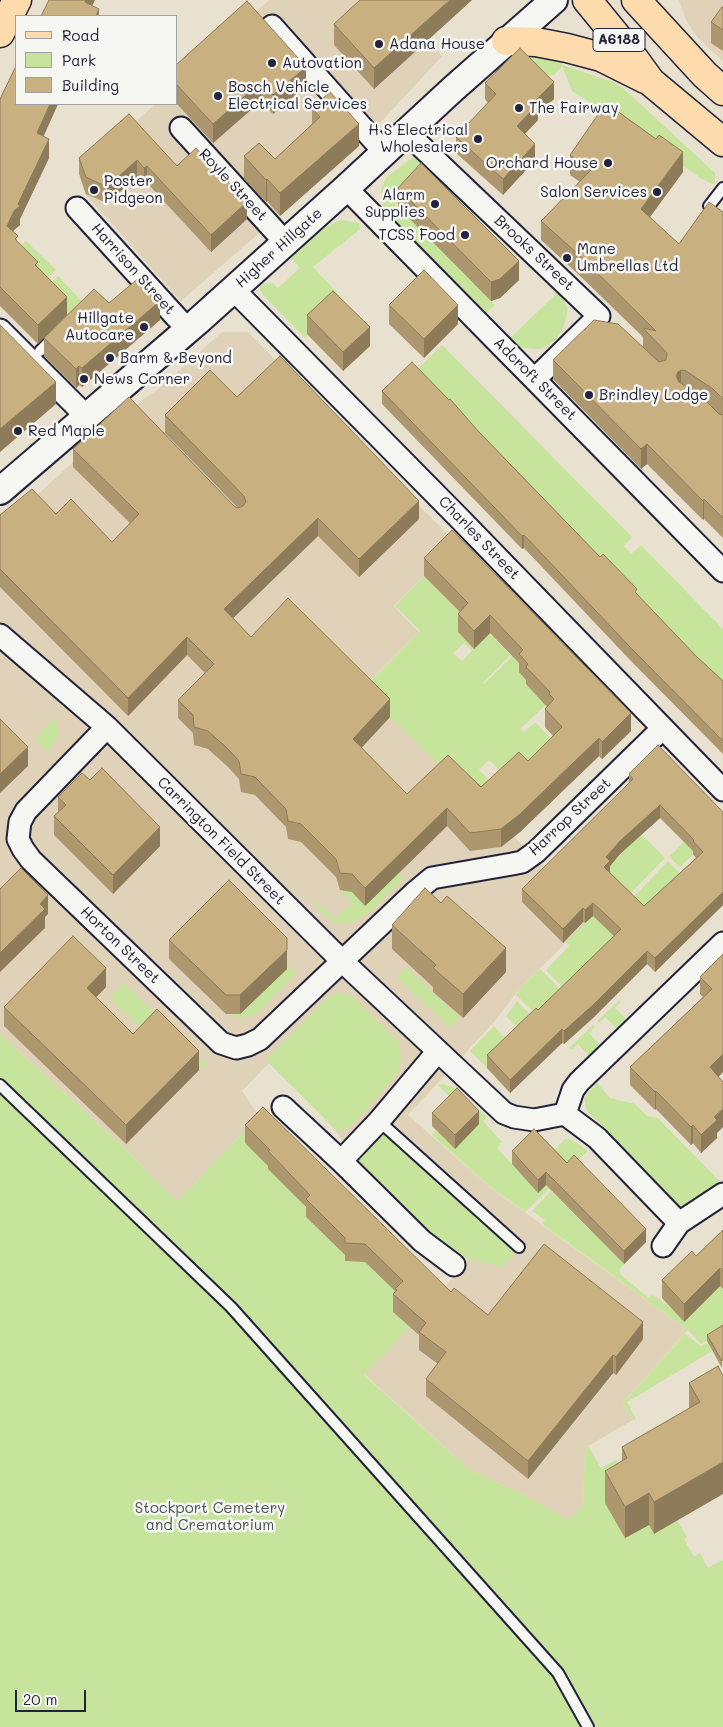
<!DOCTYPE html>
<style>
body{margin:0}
#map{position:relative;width:723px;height:1727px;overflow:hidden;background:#e8e1d0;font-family:Mali,sans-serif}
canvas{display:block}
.legend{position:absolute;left:15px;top:15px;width:162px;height:90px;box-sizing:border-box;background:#f6f6f2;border:1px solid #a1a1a9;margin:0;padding:6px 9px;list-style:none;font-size:15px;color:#22223b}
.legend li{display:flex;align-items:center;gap:10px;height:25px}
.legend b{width:25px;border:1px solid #a1a1a9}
.scale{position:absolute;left:15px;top:1690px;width:71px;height:22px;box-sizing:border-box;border:2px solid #22223b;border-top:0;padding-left:6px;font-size:15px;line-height:18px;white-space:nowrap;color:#22223b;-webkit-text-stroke:4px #f6f6f2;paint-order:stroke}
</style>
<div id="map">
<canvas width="723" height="1727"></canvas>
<ul class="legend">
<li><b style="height:6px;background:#fedbac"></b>Road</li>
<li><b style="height:14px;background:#c7e49c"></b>Park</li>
<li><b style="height:14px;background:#c9b080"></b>Building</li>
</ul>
<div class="scale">20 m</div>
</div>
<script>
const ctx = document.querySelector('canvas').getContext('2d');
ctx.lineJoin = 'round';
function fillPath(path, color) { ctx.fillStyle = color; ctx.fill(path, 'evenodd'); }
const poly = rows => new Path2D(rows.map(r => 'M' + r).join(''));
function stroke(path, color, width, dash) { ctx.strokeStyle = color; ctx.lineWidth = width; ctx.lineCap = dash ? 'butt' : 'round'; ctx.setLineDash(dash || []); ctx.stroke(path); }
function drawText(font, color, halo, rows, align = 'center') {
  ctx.font = font + ' Mali,sans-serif'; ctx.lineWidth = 5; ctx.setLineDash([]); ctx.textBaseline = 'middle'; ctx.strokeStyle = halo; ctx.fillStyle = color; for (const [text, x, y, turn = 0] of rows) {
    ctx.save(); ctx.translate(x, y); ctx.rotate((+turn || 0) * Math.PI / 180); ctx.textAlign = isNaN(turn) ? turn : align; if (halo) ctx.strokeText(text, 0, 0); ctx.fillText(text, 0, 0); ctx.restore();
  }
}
fillPath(poly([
 [269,0,392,0,442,56,359,146,181,301,85,194,79,174,155,104,176,104,176,84],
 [679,0,723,0,723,61,698,38,686,20],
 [222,332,248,332,456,543,394,606,419,632,363,688,489,812,593,916,520,988,495,1021,408,1115,491,1188,688,1330,623,1403,633,1420,588,1446,585,1450,583,1507,568,1521,524,1495,470,1470,364,1374,438,1296,468,1259,429,1232,371,1177,327,1120,269,1063,242,1091,259,1116,177,1202,123,1147,0,1034,0,529,139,402,157,390]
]), '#dfd2b8');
fillPath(poly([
 [536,42,567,48,562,65,613,82,623,88,715,173,715,185,702,179,596,106,572,91,562,66,554,75,548,75,522,62],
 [413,157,421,162,434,174,428,184,423,179,396,205,495,305,485,314,385,212,381,197,381,190,384,182,387,177],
 [341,220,359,223,360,229,313,267,344,300,305,338,263,295,260,290,261,285,273,283,278,288,300,268,291,258,327,226],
 [26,241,56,270,43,282,47,287,58,276,83,302,61,324,55,317,17,250],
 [559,291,567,307,567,315,562,331,556,339,549,345,539,349,522,348,509,339],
 [442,345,632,537,624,546,631,554,641,545,723,629,723,694,674,646,644,674,642,672,412,375],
 [424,576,462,603,458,632,465,639,480,624,511,655,483,683,484,684,513,656,553,698,520,729,524,732,535,722,560,748,508,779,489,760,479,770,501,792,456,781,362,690,420,631,395,606],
 [464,643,472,651,462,661,453,653],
 [54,718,57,722,57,738,48,752,35,739],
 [642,835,665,858,624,900,602,866,614,854,617,858,621,855,623,852,620,848],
 [689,837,700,848,680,867,669,857],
 [668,861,695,889,569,994,546,970,569,946,566,942,593,916,617,914],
 [399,873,404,878,367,914,350,923,336,923,330,920,314,904,321,905,335,919,352,903,340,890,352,892],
 [406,967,459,1017,450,1028,397,977],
 [287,969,297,970,295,974,260,1011,249,1017,234,1018,233,1014,241,1014],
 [540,969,567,996,542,1020,516,995,520,988],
 [124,983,205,1063,199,1070,149,1036,112,1000,113,994],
 [337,993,343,993,353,998,398,1041,401,1054,400,1068,394,1078,350,1127,338,1132,266,1060,329,996],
 [620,1000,621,1001,615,1008,627,1020,618,1030,605,1017,599,1023,597,1021],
 [517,1001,536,1021,523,1033,506,1016],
 [593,1025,595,1027,589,1033,601,1046,590,1057,578,1044,572,1050,569,1048],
 [494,1026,511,1045,487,1068,470,1051],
 [0,1034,123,1147,177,1202,257,1118,246,1143,276,1173,306,1208,306,1217,335,1245,358,1255,403,1299,394,1312,410,1326,364,1375,470,1470,524,1495,568,1520,583,1507,585,1450,588,1446,601,1468,616,1460,618,1463,608,1469,615,1481,625,1538,649,1525,654,1534,677,1520,687,1537,684,1539,694,1557,700,1553,708,1568,723,1560,723,1727,0,1727],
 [597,1083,610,1098,635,1104,647,1116,658,1118,723,1185,679,1223,597,1138,606,1129,587,1111,584,1098],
 [443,1084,455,1088,487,1117,483,1121,502,1142,497,1148,538,1192,548,1156,566,1138,577,1143,588,1151,525,1212,489,1186,432,1135,436,1131,455,1148,455,1103,438,1085],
 [379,1121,519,1247,503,1267,468,1259,429,1232,371,1177,350,1150],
 [551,1191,588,1228,606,1211,595,1234,624,1264,619,1270,621,1273,620,1274,649,1298,652,1295,656,1298,657,1297,664,1304,666,1303,684,1322,710,1276,723,1289,723,1331,701,1344,688,1330,542,1224,545,1220,532,1211],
 [685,1334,701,1346,708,1343,712,1351,627,1402,636,1419,633,1420,623,1403]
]), '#c7e49c');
const service = poly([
 [709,206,723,188],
 [40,351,53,338],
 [0,1085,231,1307,558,1673,588,1727],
 [379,1121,519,1247]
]);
const minor = poly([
 [272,26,385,153],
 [181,128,285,242],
 [407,133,599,316,535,379],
 [346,188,723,571],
 [77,208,188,330],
 [233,289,461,520,723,790],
 [0,330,87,417],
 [0,635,107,727,343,962,504,1113,514,1117,534,1120,565,1114,597,1138,679,1223,723,1194],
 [107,727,26,811,20,822,18,839,23,849,31,860,221,1043,236,1048,248,1045,260,1039,414,893,432,878,512,864,522,862,536,852,663,728],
 [283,1107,341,1161,422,1241,454,1265],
 [565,1114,573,1090,579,1082,723,943],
 [341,1161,379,1121,438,1051],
 [663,1246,679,1223]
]);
const tertiary = poly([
 [0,491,197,322,346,188,454,88,554,0]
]);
const primary = poly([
 [587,0,627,49,651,82,723,142],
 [636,0,705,75,723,91],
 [506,41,536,42,567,48,601,57,645,79]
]);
const trunk = poly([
 [0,33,17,0]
]);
stroke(service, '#22223b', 14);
stroke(minor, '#22223b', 25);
stroke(tertiary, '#22223b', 30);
stroke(primary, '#22223b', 31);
stroke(trunk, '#22223b', 31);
stroke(service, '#f6f6f2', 10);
stroke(minor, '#f6f6f2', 21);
stroke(tertiary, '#f6f6f2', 26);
stroke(primary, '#fedbac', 28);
stroke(trunk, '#fedbac', 28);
fillPath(poly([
 [472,0,374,89,334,45,334,24],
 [723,8,723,51,711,43,711,22],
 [176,65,306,86,273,114,261,101,213,143,176,103],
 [485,83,554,99,538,114,538,120,525,134,535,160,503,195,456,153,456,137,488,103,485,99],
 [0,99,16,104,58,104,43,136,49,158,20,219,20,225,14,230,13,232,18,242,38,267,67,297,38,344,0,306],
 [312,108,359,146,280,216,267,201,266,202,244,179,244,156,275,159,312,124],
 [129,114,177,166,247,219,211,252,147,183,144,185,137,177,107,203,86,194,79,174,79,158],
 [570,155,683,172,650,217,679,244,723,212,723,538,704,519,703,520,647,464,641,469,553,379,553,360,643,347,643,337,578,274,541,240,541,221,580,182,570,175],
 [398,188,519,280,500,298,491,301,398,207],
 [109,303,160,320,82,387,79,385,76,388,44,356,44,338],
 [389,305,458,324,424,358,389,324],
 [307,315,370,346,343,371,307,334],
 [382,391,479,432,696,656,723,681,723,754,630,660,524,548,522,549,382,404],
 [237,397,419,519,359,577,318,536,233,618,251,637,390,717,361,748,407,794,481,787,528,761,553,736,545,727,545,709,547,707,526,684,526,680,519,672,519,663,490,633,474,649,458,632,458,614,460,612,424,576,424,558,631,731,602,759,599,756,520,832,501,847,470,851,447,826,365,906,352,892,340,890,336,877,301,842,288,839,286,827,255,795,241,792,239,779,227,766,208,749,194,745,193,733,178,718,178,700,205,673,187,655,128,716,0,587,0,515,56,514,112,542,130,523,73,467,73,449,238,508,165,433,165,415],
 [629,774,723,812,723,905,655,972,647,964,593,1018,564,1044,562,1043,510,1093,487,1068,487,1055,538,1010,614,936,593,916,585,923,583,922,563,943,522,902,522,889,629,783],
 [660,818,693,851,693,854,696,858,644,906,610,873,610,866,620,854],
 [58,797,160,846,113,894,54,835,54,816,58,812],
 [392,925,506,972,463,1018,433,992,433,987,392,949],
 [169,940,287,969,240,1014,226,1014,169,959],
 [723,954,723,1072,718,1077,717,1138,701,1153,693,1143,691,1145,656,1109,655,1110,630,1085,630,1067,703,997,700,994,700,977],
 [106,987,96,997,133,1034,199,1070,126,1144,4,1026,4,1007],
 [432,1113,479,1124,455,1149,432,1126],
 [245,1125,451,1292,488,1315,643,1339,616,1375,613,1373,528,1479,426,1396,426,1379,438,1364,419,1350,419,1335,393,1312,393,1294,395,1291,365,1262,345,1261,345,1255,306,1217,306,1207,268,1169,268,1166,245,1143],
 [534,1129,646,1242,624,1264,546,1185,538,1193,512,1164,512,1151],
 [723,1230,723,1289,720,1286,684,1322,662,1298,662,1280,696,1256],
 [723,1325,722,1368,707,1341,707,1335],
 [718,1366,654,1534,649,1525,625,1538,605,1503,605,1471,622,1461,622,1447,689,1409,689,1383]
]), '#ad976e');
fillPath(poly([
 [86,0,95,0,87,16,85,2],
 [450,0,472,0,374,89,374,68],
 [99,9,99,16,96,16],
 [306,67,306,86,273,114,273,95],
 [261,82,261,101,213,143,213,124],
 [554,82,554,99,538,114,538,120,517,142,517,126,535,101],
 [50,104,58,104,37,151,37,133],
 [359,124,359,146,280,216,280,193],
 [49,139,49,158,20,219,20,225,14,230,7,245,7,226],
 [535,144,535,160,503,195,503,179],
 [683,152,683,172,641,229,641,209],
 [137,160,137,177,107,203,107,187],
 [147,166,147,183,144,185,144,168],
 [267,179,267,201,266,202,266,180],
 [247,202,247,219,211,252,211,235],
 [519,261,519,280,500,298,491,301,491,282],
 [67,297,67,315,38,344,38,325],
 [160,301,160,320,82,387,82,368],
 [458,305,458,324,424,358,424,339],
 [370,327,370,346,343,371,343,352],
 [79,366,79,385,76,388,76,369],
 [681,370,681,390,676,376,678,372],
 [56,382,56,404,0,452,0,429],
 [647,444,647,464,641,469,641,449],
 [704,499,704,519,703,520,703,501],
 [419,501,419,519,359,577,359,559],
 [318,518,318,536,224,627,224,609],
 [524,535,524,548,522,549,522,536],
 [490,615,490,633,474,649,474,631],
 [187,637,187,655,128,716,128,698],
 [390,699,390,717,353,757,353,739],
 [631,713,631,731,602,759,602,742],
 [599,738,599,756,520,832,501,847,501,829],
 [28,747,28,766,0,793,0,774],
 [660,805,660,818,620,854,610,866,610,874,604,867,606,857,620,841],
 [447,808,447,826,365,906,365,888],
 [160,827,160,846,113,894,113,875],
 [723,892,723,905,655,972,655,958],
 [48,895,48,914,45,917,45,928,0,972,0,953,40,904],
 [593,903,593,916,585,923,585,910],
 [583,908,583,922,563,943,563,929],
 [506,948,506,972,463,1018,463,994],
 [287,950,287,969,240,1014,240,995],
 [647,951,647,964,593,1018,564,1044,564,1031],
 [106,968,106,987,87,1007,87,988],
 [562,1029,562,1043,510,1093,510,1080],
 [199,1051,199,1070,126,1144,126,1125],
 [723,1054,723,1072,710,1085,710,1067],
 [656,1091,656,1109,655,1110,655,1092],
 [723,1109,723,1127,717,1133,717,1138,701,1153,701,1135,714,1117],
 [479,1111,479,1124,455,1149,455,1135],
 [693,1125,693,1143,691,1145,691,1127],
 [546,1172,546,1185,538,1193,538,1180],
 [646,1229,646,1242,624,1264,624,1251],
 [720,1268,720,1286,684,1322,684,1304],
 [643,1322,643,1339,616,1375,616,1357],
 [613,1355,613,1373,528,1479,528,1461],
 [723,1462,723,1494,654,1534,654,1502],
 [649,1493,649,1525,625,1538,625,1507]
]), '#8d7b5a');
const building = poly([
 [49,0,86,0,85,2,99,9,96,16,41,16,49,0],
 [360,0,450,0,374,68,334,24,360,0],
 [247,1,306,67,273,95,261,82,213,124,176,84,176,65,247,1],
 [722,7,723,8,723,30,711,22,722,7],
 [520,48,554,82,535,101,538,104,517,126,535,144,503,179,456,137,496,94,485,83,520,48],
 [16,66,16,104,50,104,37,133,49,139,18,204,20,206,14,211,7,226,18,236,15,239,38,262,35,265,67,297,38,325,0,287,0,99,16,66],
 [330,92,359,124,280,193,267,179,266,180,244,156,259,143,275,159,320,117,312,108,330,92],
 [606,103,656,139,659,135,683,152,641,209,679,244,709,202,723,212,723,399,713,389,686,371,681,370,678,372,676,376,679,382,705,400,719,414,723,415,723,518,704,499,703,501,647,444,641,449,553,360,594,320,618,324,659,362,666,360,667,353,643,328,656,331,578,254,541,221,591,170,570,155,606,103],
 [129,114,177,166,196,148,247,202,211,235,147,166,144,168,137,160,107,187,86,177,79,158,129,114],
 [421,163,519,261,500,279,491,282,398,188,421,163],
 [424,270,458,305,424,339,389,305,424,270],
 [140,277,160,301,82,368,79,366,76,369,44,338,94,289,109,303,140,277],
 [333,291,370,327,343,352,307,315,333,291],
 [0,325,56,382,0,429,0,325],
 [280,356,419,501,359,559,318,518,224,609,251,637,288,598,390,699,353,739,407,794,448,755,481,787,519,752,528,761,562,727,545,709,554,699,549,694,550,692,526,667,528,664,519,654,523,650,490,615,474,631,458,614,468,603,424,558,452,530,631,713,602,742,599,738,520,814,501,829,470,833,447,808,365,888,352,874,340,873,336,859,301,824,288,821,286,809,255,777,241,774,239,761,227,748,208,731,194,727,193,715,178,700,214,664,187,637,128,698,0,569,0,515,32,489,56,514,71,499,112,542,139,514,73,449,129,397,234,506,238,508,243,506,246,502,244,496,165,415,210,370,237,397,280,356],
 [412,362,449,400,450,399,479,432,600,557,603,554,637,589,635,592,696,656,723,681,723,741,630,647,524,535,522,536,382,391,412,362],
 [0,719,28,747,0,774,0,719],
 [658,745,723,812,723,892,655,958,647,951,593,1005,564,1031,562,1029,510,1080,487,1055,536,1008,538,1010,621,929,593,903,585,910,583,908,563,929,522,889,633,779,629,774,658,745],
 [660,805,694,840,693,841,703,852,644,906,604,867,610,861,606,857,620,841,660,805],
 [102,768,160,827,113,875,54,816,66,805,58,797,82,773,90,780,102,768],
 [21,868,48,895,40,904,45,909,0,953,0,889,21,868],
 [229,880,287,938,287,950,240,995,226,995,169,940,229,880],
 [425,888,441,903,447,896,506,948,463,994,433,968,436,965,392,925,425,888],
 [73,936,106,968,87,988,133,1034,157,1009,199,1051,126,1125,4,1007,73,936],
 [723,954,723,1054,710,1067,723,1082,723,1109,714,1117,717,1120,701,1135,693,1125,691,1127,656,1091,655,1092,630,1067,712,989,700,977,723,954],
 [457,1088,479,1111,455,1135,432,1113,457,1088],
 [263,1107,451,1292,454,1288,488,1315,544,1244,643,1322,616,1357,613,1355,528,1461,426,1379,446,1352,419,1332,426,1323,393,1294,397,1290,395,1289,403,1281,365,1244,345,1243,345,1238,306,1199,310,1195,268,1151,270,1150,245,1125,263,1107],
 [534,1129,567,1163,574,1155,646,1229,624,1251,546,1172,538,1180,512,1151,534,1129],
 [723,1230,723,1271,720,1268,684,1304,662,1280,692,1251,696,1256,723,1230],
 [723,1325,723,1360,722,1361,707,1335,723,1325],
 [718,1366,723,1376,723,1462,654,1502,649,1493,625,1507,605,1471,627,1458,622,1447,700,1402,689,1383,718,1366]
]);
fillPath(building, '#c9b080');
stroke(building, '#8d7b5a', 1);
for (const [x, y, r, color] of [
 [379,44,5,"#22223b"],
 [272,63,5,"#22223b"],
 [218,96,5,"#22223b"],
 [519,108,5,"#22223b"],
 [478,139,5,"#22223b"],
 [608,163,5,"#22223b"],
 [94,190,5,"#22223b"],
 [657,192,5,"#22223b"],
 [435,204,5,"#22223b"],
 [465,235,5,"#22223b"],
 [567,258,5,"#22223b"],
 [144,327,5,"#22223b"],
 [110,358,5,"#22223b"],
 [84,379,5,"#22223b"],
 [589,395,5,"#22223b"],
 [18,431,5,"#22223b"]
]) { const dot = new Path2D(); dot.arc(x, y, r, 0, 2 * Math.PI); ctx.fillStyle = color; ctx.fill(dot); stroke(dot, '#f6f6f2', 2); }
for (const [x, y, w] of [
 [619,40,52]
]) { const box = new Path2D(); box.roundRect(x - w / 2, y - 11.5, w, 23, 4); ctx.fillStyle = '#f6f6f2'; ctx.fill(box); stroke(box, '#22223b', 1); }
drawText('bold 14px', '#22223b', null, [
 ["A6188",619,40]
]);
drawText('15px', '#22223b', '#f6f6f2', [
 ["Adana House",389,44],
 ["Autovation",282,63],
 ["Bosch Vehicle",228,87],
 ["Electrical Services",228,104],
 ["The Fairway",529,108],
 ["H S Electrical",468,130,"right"],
 ["Wholesalers",468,147,"right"],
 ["Orchard House",598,163,"right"],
 ["Poster",104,181],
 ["Pidgeon",104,198],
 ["Salon Services",647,192,"right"],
 ["Alarm",425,195,"right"],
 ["Supplies",425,212,"right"],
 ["TCSS Food",455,235,"right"],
 ["Mane",577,249],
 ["Umbrellas Ltd",577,266],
 ["Hillgate",134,318,"right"],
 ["Autocare",134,335,"right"],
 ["Barm & Beyond",120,358],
 ["News Corner",94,379],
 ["Brindley Lodge",599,395],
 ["Red Maple",28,431]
], 'left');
drawText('15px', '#22223b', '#f6f6f2', [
 ["Royle Street",233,185,47],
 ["Higher Hillgate",279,248,-42],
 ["Brooks Street",534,253,43],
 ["Harrison Street",133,269,48],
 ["Adcroft Street",535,379,45],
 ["Charles Street",479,538,46],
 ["Harrop Street",570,817,-43],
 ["Carrington Field Street",221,841,45],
 ["Horton Street",120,945,44]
]);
drawText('15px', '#4b5253', '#f6f6f2', [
 ["Stockport Cemetery",210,1508],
 ["and Crematorium",210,1525]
]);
</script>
